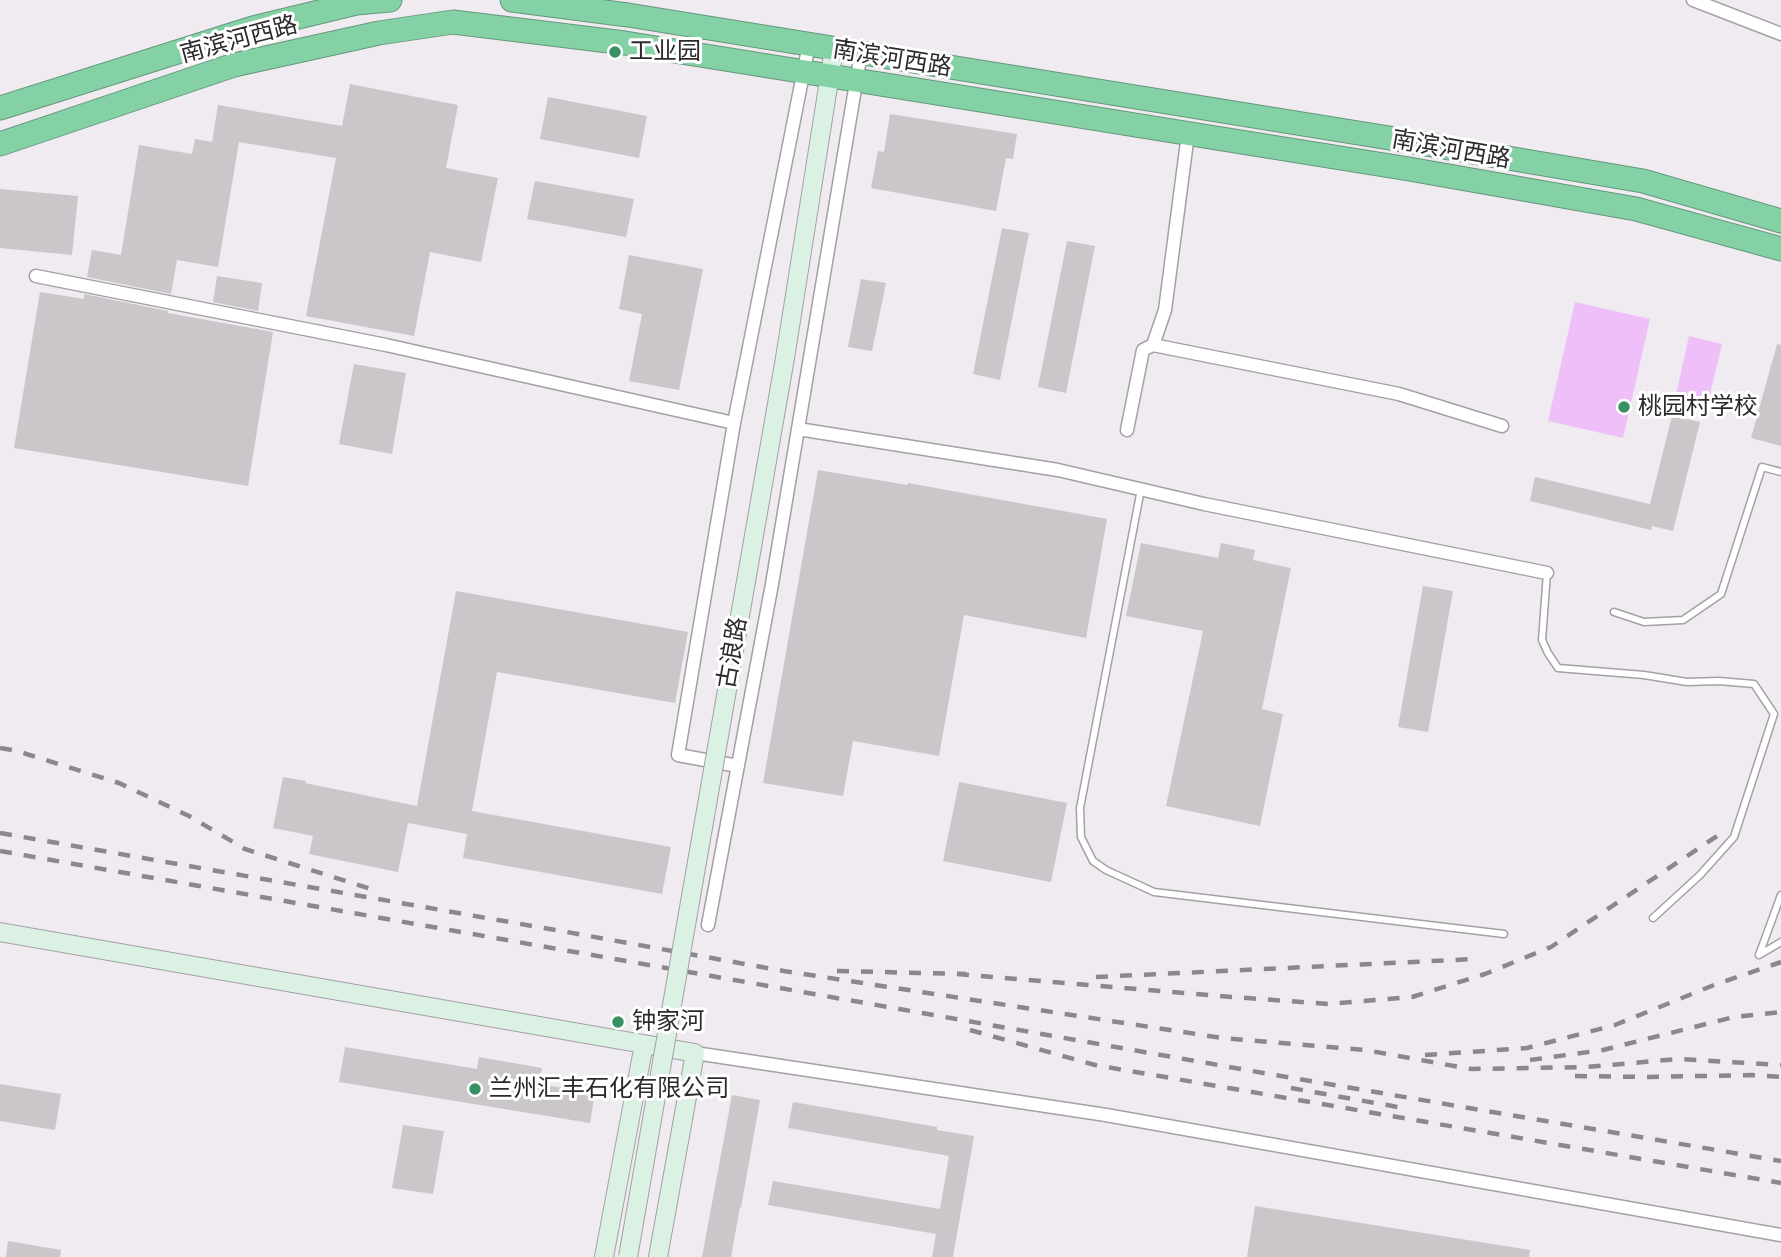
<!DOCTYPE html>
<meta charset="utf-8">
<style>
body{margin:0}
canvas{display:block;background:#efebf0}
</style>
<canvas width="1781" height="1257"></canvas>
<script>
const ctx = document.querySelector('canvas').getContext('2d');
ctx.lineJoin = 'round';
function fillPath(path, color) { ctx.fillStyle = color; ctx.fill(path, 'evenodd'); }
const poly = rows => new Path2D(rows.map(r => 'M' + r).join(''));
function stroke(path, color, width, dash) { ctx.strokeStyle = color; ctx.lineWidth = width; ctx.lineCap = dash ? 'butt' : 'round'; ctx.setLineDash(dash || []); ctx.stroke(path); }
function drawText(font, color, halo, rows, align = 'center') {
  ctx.font = font + ' "Noto Serif","Noto Sans SC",serif'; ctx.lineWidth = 6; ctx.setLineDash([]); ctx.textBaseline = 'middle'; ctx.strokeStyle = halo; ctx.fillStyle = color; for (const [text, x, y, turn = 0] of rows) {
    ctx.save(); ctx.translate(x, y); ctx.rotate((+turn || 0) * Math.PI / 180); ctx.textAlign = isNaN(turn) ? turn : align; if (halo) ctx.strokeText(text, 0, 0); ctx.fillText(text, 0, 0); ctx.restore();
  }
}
fillPath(poly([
 [1575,302,1650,319,1623,438,1548,421],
 [1689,336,1722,344,1707,407,1675,399]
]), '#efbffa');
fillPath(poly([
 [350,84,458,105,446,168,498,178,481,262,430,252,414,336,306,316,336,158,239,142,218,267,177,260,171,294,87,277,92,250,121,255,139,145,192,154,195,139,212,142,218,105,342,126],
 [548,97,647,116,639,158,540,139],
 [890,114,1017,134,1013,159,1006,158,996,211,871,188,878,151,884,152],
 [535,181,634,199,626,237,527,219],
 [0,189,78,196,72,255,0,248],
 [1002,228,1029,233,1000,380,973,374],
 [1067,241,1095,246,1066,393,1038,387],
 [629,255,703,269,679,390,629,381,642,314,619,309],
 [217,276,262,283,258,311,213,302],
 [861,279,886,283,872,351,848,347],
 [40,292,84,299,84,294,168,311,168,313,273,332,248,486,14,448],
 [1777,344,1781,345,1781,446,1751,438],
 [354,364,406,373,392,454,339,444],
 [1672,416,1700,422,1673,531,1652,526,1651,530,1530,501,1535,477,1650,504],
 [818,470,907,485,908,483,1107,519,1086,638,964,615,939,756,853,741,843,796,763,783],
 [1141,543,1218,558,1221,543,1255,550,1253,560,1291,568,1262,709,1283,714,1260,826,1166,806,1203,631,1126,616],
 [1423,586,1453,591,1428,732,1398,727],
 [456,591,688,632,675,703,497,672,472,811,671,847,662,894,463,858,467,834,408,823,398,872,309,854,313,836,273,828,283,777,306,781,305,783,417,806],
 [959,782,1067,803,1051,882,943,861],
 [345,1047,477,1069,479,1057,542,1068,539,1084,595,1093,590,1123,339,1082],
 [0,1084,61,1094,55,1130,0,1121],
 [732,1095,760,1100,741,1208,740,1207,731,1257,702,1257],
 [793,1102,937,1127,937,1130,974,1136,953,1257,932,1257,936,1234,768,1205,773,1181,940,1209,949,1156,788,1128],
 [403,1125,444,1131,433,1194,392,1188],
 [1255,1206,1530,1250,1529,1257,1247,1257],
 [8,1241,61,1250,60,1257,6,1257]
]), '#cac6ca');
const lane = poly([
 [1141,489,1080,808,1081,837,1093,861,1106,870,1154,892,1504,934],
 [1547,573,1542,640,1548,653,1558,668,1644,675,1687,682,1719,681,1754,684,1774,714,1734,837,1700,875,1653,918],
 [1614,612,1644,622,1683,620,1721,594,1762,467,1781,472],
 [1759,955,1781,895],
 [1759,955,1781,942]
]);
const street = poly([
 [1693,0,1781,34],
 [1188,134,1165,310,1153,345,1399,394,1502,426],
 [36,276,386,345,734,423],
 [798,429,1058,470,1204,504,1547,573],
 [1127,430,1143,350,1153,345],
 [738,766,678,755,734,423,809,44],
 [708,925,772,584,861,53],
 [695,1053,1106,1115,1781,1235]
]);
const secondary = poly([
 [785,358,834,49],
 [0,932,695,1053,658,1257],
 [604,1257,644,1044]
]);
const highway = poly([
 [512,0,628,15,1414,142,1643,181,1781,221],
 [0,108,253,28,356,3,390,0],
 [0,144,234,65,379,33,453,22,625,43,1409,169,1636,209,1781,249]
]);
stroke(lane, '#a4a0a5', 9);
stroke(street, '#a4a0a5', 15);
stroke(secondary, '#a4a0a5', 20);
stroke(highway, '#65977b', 25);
stroke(lane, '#fff', 6);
stroke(street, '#fff', 12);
stroke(secondary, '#daf1e4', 18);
stroke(highway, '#84d1a6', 23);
stroke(poly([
 [0,748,17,751,119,783,189,816,245,849,374,890],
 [0,833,561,931,784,971,1222,1038,1365,1050,1471,1069,1587,1067,1678,1059,1781,1065],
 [0,851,1275,1075,1781,1161],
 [837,971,966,974],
 [957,974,1233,997,1328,1004,1412,997,1485,974,1551,947,1723,832],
 [1096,977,1475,959],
 [970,1030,1095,1065,1781,1183],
 [1425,1055,1527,1048,1615,1025,1714,985,1781,962],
 [1530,1060,1603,1050,1734,1017,1781,1012],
 [1575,1076,1650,1077,1752,1075,1781,1077],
 [1291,1088,1409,1109]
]), '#8b888b', 4.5, [12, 12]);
const secondaryBridge = poly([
 [628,1257,785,358]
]);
stroke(secondaryBridge, '#a4a0a5', 20, []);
stroke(secondaryBridge, '#daf1e4', 18);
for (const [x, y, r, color] of [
 [615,52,7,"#389065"],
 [1624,407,7,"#389065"],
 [618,1022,7,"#389065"],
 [475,1089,7,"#389065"]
]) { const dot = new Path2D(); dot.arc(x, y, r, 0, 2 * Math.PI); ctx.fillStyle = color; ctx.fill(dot); stroke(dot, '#fff', 2.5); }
drawText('24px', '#2c2a2c', '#fff', [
 ["南滨河西路",239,40,-15],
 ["南滨河西路",892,59,9],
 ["南滨河西路",1451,150,10],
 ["古浪路",733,653,-80]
]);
drawText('24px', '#2c2a2c', '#fff', [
 ["工业园",629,52],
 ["桃园村学校",1638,407],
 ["钟家河",632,1022],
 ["兰州汇丰石化有限公司",489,1089]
], 'left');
</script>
